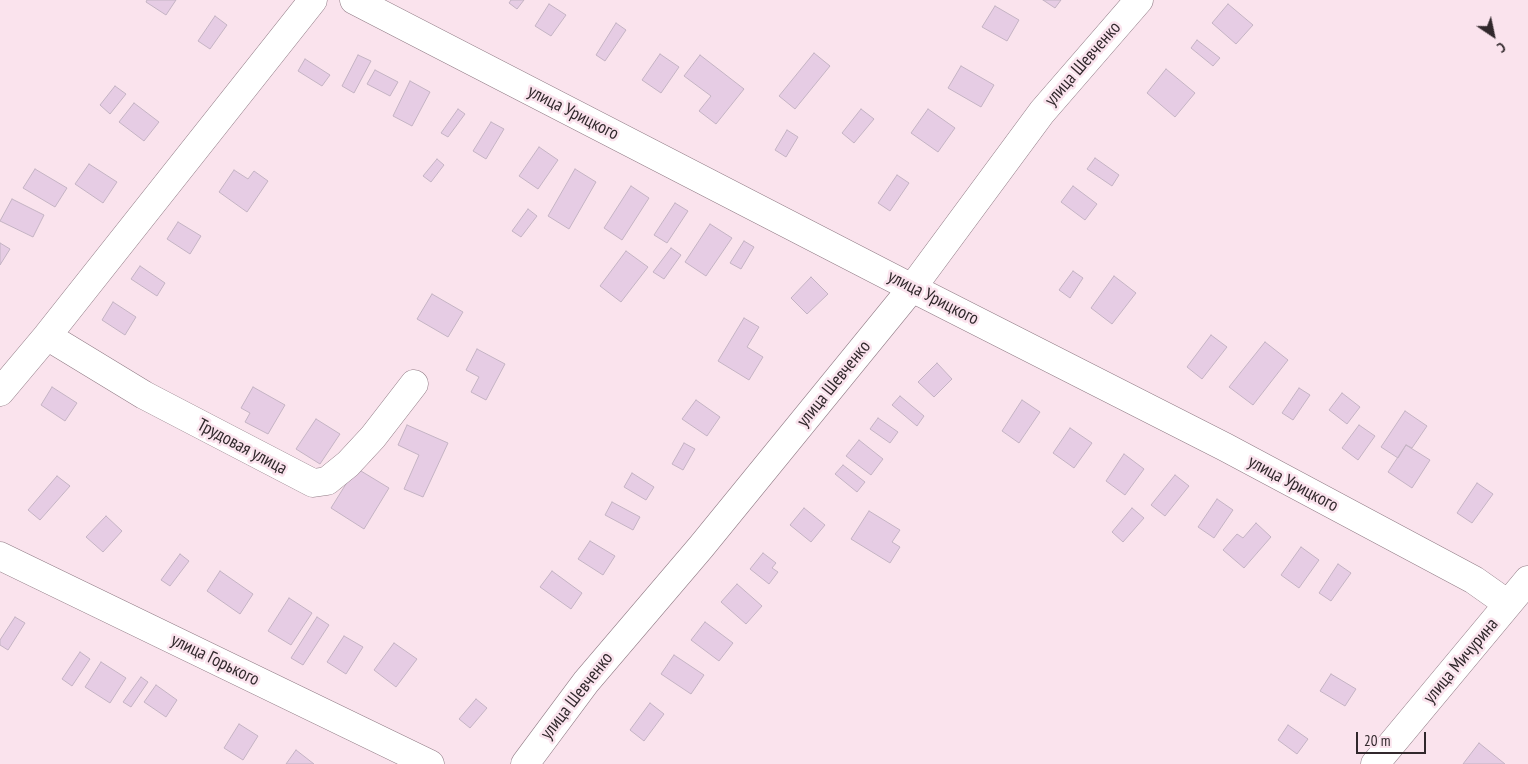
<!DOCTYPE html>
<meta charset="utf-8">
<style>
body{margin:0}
#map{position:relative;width:1528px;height:764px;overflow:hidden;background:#fae3ed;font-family:"PT Sans Narrow",sans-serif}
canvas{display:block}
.north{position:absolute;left:1468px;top:10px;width:50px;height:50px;-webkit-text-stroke:4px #fae3ed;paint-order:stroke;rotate:146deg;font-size:14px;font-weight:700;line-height:20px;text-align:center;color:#31282c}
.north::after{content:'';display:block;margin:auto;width:18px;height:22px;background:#31282c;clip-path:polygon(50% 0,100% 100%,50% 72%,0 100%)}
.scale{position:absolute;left:1356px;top:732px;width:70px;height:22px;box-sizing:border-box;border:2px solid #31282c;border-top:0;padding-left:6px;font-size:15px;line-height:18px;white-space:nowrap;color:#31282c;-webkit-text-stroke:4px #fae3ed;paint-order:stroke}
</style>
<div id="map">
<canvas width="1528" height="764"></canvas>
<div class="north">С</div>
<div class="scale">20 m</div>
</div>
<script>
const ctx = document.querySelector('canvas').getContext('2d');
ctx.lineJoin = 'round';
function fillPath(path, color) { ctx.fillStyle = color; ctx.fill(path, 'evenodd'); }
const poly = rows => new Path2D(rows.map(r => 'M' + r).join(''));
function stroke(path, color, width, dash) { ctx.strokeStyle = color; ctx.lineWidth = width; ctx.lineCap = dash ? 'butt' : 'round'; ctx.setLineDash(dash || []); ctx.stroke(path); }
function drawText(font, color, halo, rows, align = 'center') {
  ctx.font = font + ' "PT Sans Narrow",sans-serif'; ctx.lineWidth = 5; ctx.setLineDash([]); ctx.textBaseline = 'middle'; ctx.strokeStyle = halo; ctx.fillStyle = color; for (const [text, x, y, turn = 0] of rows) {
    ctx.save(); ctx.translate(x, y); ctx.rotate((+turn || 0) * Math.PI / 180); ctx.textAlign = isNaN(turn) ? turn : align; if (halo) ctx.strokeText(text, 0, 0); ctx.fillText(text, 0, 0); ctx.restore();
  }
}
const building = poly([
 [147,0,176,0,166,15,146,2,147,0],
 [511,0,524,0,517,9,509,3,511,0],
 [1043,0,1061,0,1055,8,1043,0],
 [549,4,566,15,551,36,535,26,549,4],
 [1228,4,1253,25,1236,44,1212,23,1228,4],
 [995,6,1019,20,1007,41,982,27,995,6],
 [215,16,227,25,210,49,198,41,215,16],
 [616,23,626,30,605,61,596,55,616,23],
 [1197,40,1220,58,1213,66,1191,48,1197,40],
 [814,53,830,66,795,109,779,96,814,53],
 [660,54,679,67,661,93,642,80,660,54],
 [358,55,371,61,354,93,342,86,358,55],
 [700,55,744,89,716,124,699,111,711,96,684,76,700,55],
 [305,59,330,75,322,86,298,71,305,59],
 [961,66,994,85,981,107,948,88,961,66],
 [1166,69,1195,93,1175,117,1147,93,1166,69],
 [375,70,398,82,390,96,367,84,375,70],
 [410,81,430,92,412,126,393,116,410,81],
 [115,86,126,94,110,114,100,105,115,86],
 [134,103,159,122,144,141,119,122,134,103],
 [458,109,465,114,448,137,441,133,458,109],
 [861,109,874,119,854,143,842,133,861,109],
 [928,109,955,128,938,152,911,133,928,109],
 [491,122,504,129,486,159,473,151,491,122],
 [787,130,798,137,786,157,775,150,787,130],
 [539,147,558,160,538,189,519,176,539,147],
 [1095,158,1119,175,1112,186,1087,169,1095,158],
 [437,159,444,165,431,182,423,176,437,159],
 [89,164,117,182,103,203,75,184,89,164],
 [35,169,67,188,55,207,23,188,35,169],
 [575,169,596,182,569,229,548,216,575,169],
 [234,170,248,179,254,171,268,181,247,212,219,192,234,170],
 [897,175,909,183,890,211,878,203,897,175],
 [631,186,649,198,622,240,604,228,631,186],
 [1073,186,1097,204,1085,220,1061,202,1073,186],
 [12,199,44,215,33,237,0,221,12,199],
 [675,203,688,211,667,243,654,235,675,203],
 [528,209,537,216,521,237,512,231,528,209],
 [178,222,201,236,190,254,167,239,178,222],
 [710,224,732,238,706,276,685,262,710,224],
 [744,241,754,247,741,269,730,263,744,241],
 [0,243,10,249,0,265,0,243],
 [671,248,681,255,664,279,653,272,671,248],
 [626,251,648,267,621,302,600,286,626,251],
 [140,266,165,283,157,296,131,279,140,266],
 [1073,271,1083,278,1070,298,1059,290,1073,271],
 [1114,276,1136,293,1112,324,1091,308,1114,276],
 [811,277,828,294,807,314,791,298,811,277],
 [432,294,463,312,448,337,417,319,432,294],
 [113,302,136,317,125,335,102,320,113,302],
 [744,318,759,327,747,347,763,357,749,380,718,361,744,318],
 [1211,335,1227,347,1202,379,1187,367,1211,335],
 [1265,342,1288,360,1253,405,1229,387,1265,342],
 [477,349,505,364,486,400,471,392,479,377,466,370,477,349],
 [937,363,952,379,934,397,918,382,937,363],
 [52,387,77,403,65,421,41,405,52,387],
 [253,387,285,405,268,434,245,422,250,413,241,408,253,387],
 [1299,388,1310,395,1293,420,1282,413,1299,388],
 [1342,393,1360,407,1347,424,1329,410,1342,393],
 [900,396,924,416,917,426,892,405,900,396],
 [696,400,720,417,707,436,682,419,696,400],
 [1022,400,1040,412,1019,443,1002,431,1022,400],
 [1405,411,1427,426,1412,448,1406,445,1398,458,1381,447,1405,411],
 [878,418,898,432,890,443,870,429,878,418],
 [316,419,340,434,320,464,296,449,316,419],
 [407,425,448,443,423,497,404,489,419,455,398,445,407,425],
 [1359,425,1375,436,1358,460,1342,448,1359,425],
 [1070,428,1092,443,1074,468,1053,453,1070,428],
 [859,440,883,459,871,475,846,456,859,440],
 [684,443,695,449,683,470,672,464,684,443],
 [1406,445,1430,460,1412,488,1388,472,1406,445],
 [1124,454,1144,469,1125,495,1106,481,1124,454],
 [843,465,865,482,857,492,835,474,843,465],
 [356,468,389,488,364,529,331,508,356,468],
 [632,473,654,487,646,500,624,487,632,473],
 [1175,475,1189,486,1165,516,1151,505,1175,475],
 [57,476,70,486,40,520,28,510,57,476],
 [1477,483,1493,494,1472,523,1457,513,1477,483],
 [1217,499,1233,510,1214,538,1198,527,1217,499],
 [612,502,640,517,633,530,605,515,612,502],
 [804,508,825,525,811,542,790,525,804,508],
 [1132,508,1144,518,1123,542,1112,532,1132,508],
 [869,511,900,530,892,542,900,547,890,563,851,539,869,511],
 [106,516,122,531,103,552,86,537,106,516],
 [1256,523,1271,537,1244,568,1223,550,1237,534,1243,538,1256,523],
 [590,541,615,556,603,575,578,559,590,541],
 [1301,547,1319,560,1299,588,1281,575,1301,547],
 [763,553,776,563,772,568,778,572,769,584,750,569,763,553],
 [180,554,189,561,170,586,161,580,180,554],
 [1338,564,1351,573,1331,601,1319,593,1338,564],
 [220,571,253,594,240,614,207,591,220,571],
 [552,571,582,593,571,609,540,587,552,571],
 [737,584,762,606,746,624,721,602,737,584],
 [289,598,312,613,291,645,268,631,289,598],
 [15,617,25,623,8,650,0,645,0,640,15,617],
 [317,617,329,625,303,665,291,658,317,617],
 [705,622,733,643,719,661,691,640,705,622],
 [344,636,363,647,346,674,327,662,344,636],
 [394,643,417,659,396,687,374,670,394,643],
 [80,652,90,659,72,686,62,679,80,652],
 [674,655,704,675,691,694,661,674,674,655],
 [101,662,126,678,110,703,85,687,101,662],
 [1331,674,1356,689,1345,706,1320,691,1331,674],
 [141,677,148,682,131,707,123,702,141,677],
 [156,685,177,700,166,717,144,702,156,685],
 [476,699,487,708,470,728,459,719,476,699],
 [650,703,664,714,644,741,630,730,650,703],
 [239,724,258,736,243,760,224,748,239,724],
 [1288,725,1308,739,1297,754,1278,740,1288,725],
 [1479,743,1505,764,1463,764,1479,743],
 [296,750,314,764,286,764,296,750]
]);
fillPath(building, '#e6cce4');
stroke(building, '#c4b3c3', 1);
const minor = poly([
 [354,0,912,288,1225,447,1474,580,1508,604],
 [47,336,144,395,313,483,327,481,348,464,373,437,414,384],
 [0,392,47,336,313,0],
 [0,556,430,764],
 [525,764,586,682,701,547,912,288,1042,112,1139,0],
 [1375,764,1528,580]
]);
stroke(minor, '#8f7a84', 29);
stroke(minor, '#fff', 28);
drawText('18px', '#31282c', '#fae3ed', [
 ["улица Шевченко",1083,64,-49],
 ["улица Урицкого",573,113,27],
 ["улица Урицкого",933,298,27],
 ["улица Шевченко",834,384,-51],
 ["Трудовая улица",242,447,28],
 ["улица Урицкого",1293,484,28],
 ["улица Горького",215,660,26],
 ["улица Мичурина",1461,661,-50],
 ["улица Шевченко",577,696,-52]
]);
</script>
